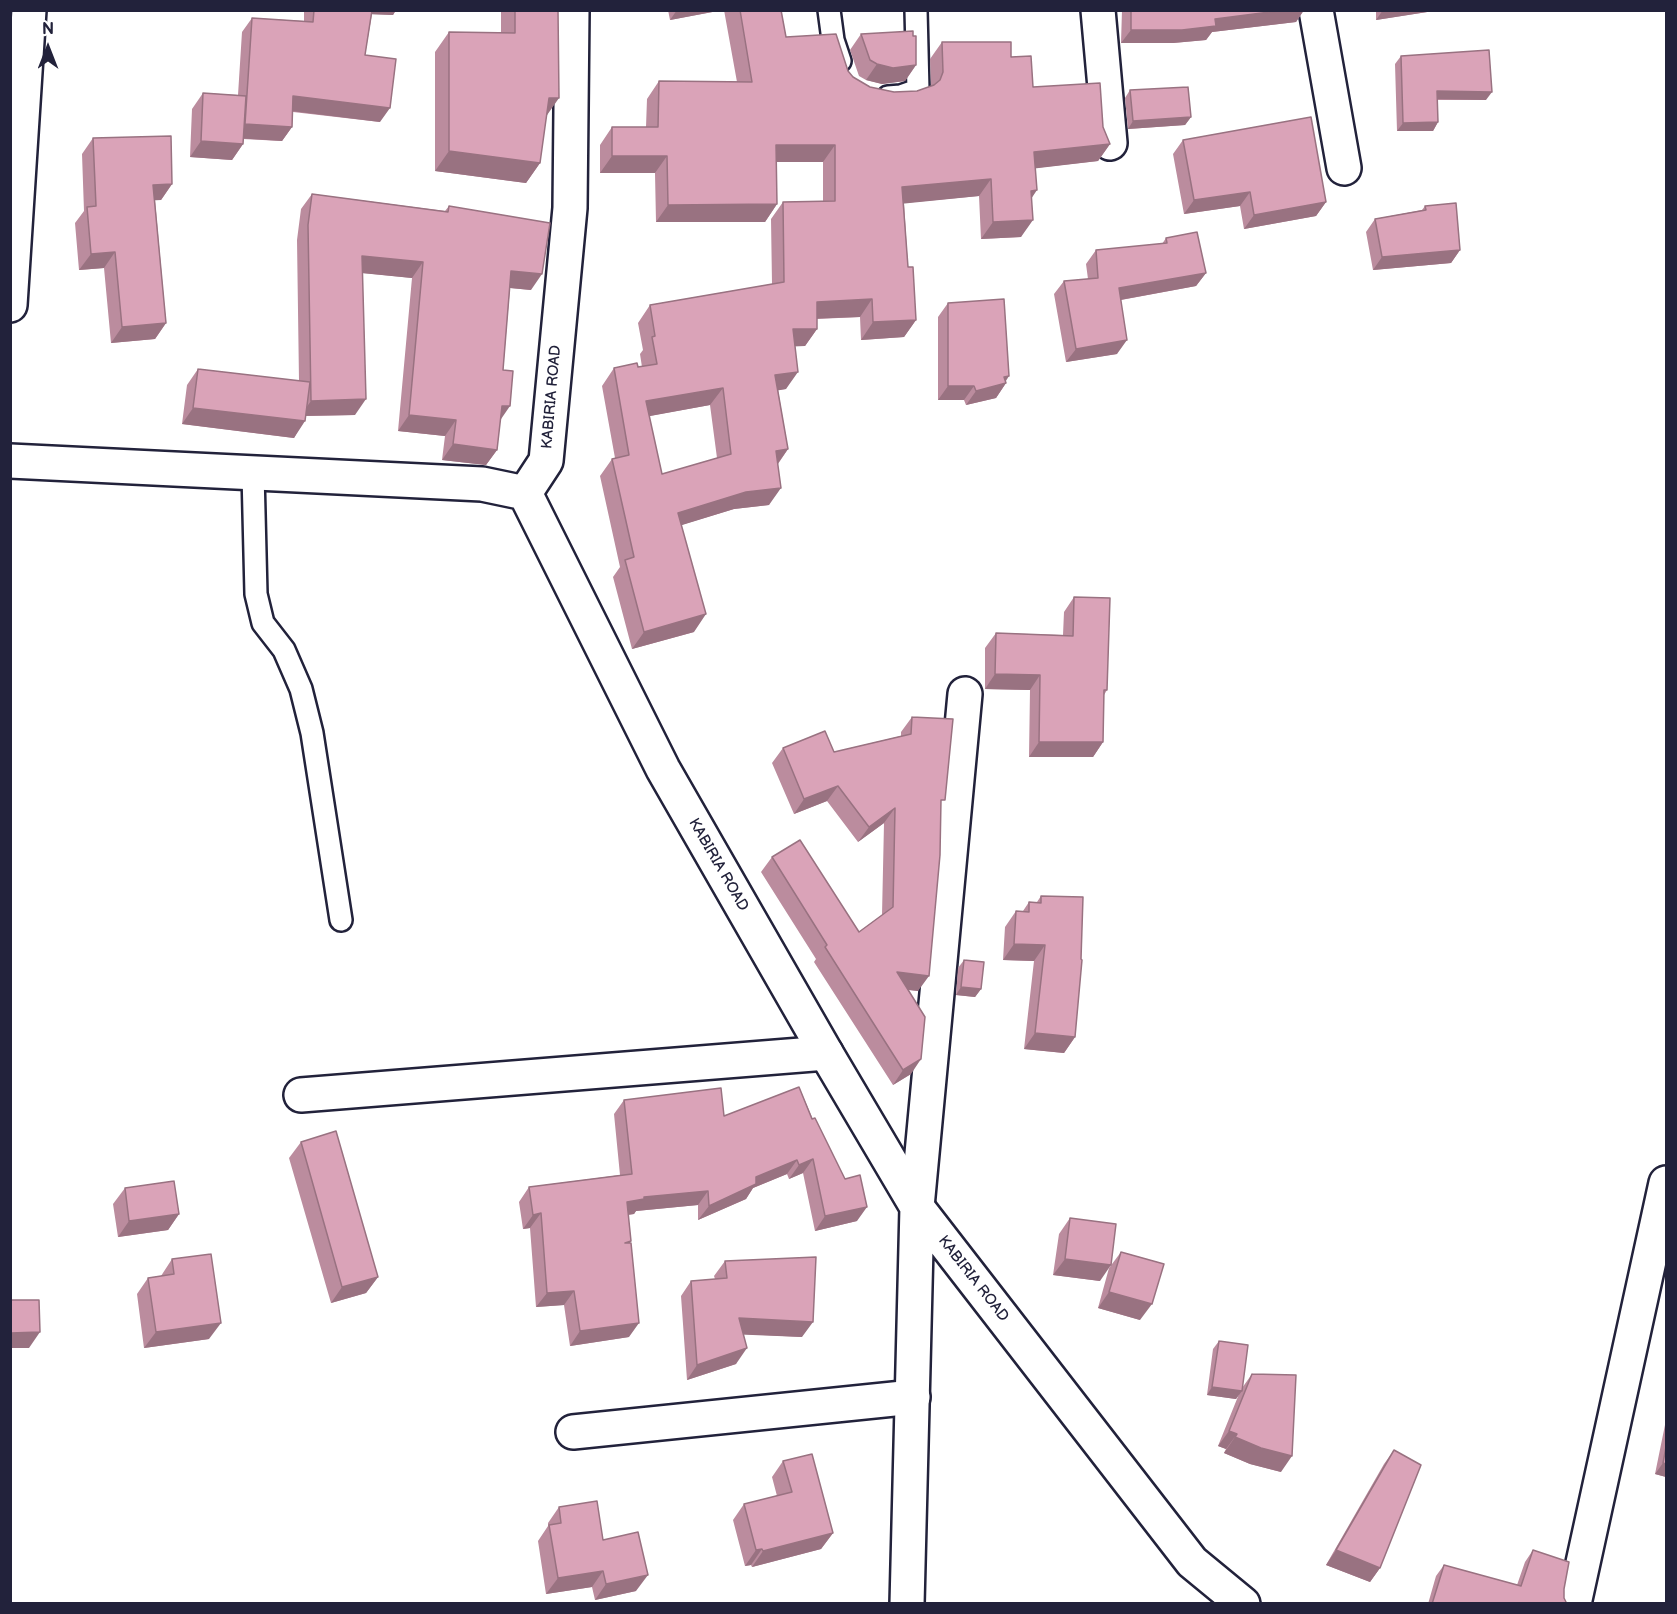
<!DOCTYPE html>
<style>
body{margin:0}
#map{position:relative;width:1677px;height:1614px;overflow:hidden;background:#fff;font-family:"Balsamiq Sans",sans-serif}
canvas{display:block}
.frame{position:absolute;inset:0;border:12px solid #22223b;pointer-events:none}
.north{position:absolute;left:18px;top:18px;width:60px;height:60px;-webkit-text-stroke:4px #fff;paint-order:stroke;rotate:0deg;font-size:16px;font-weight:700;line-height:24px;text-align:center;color:#22223b}
.north::after{content:'';display:block;margin:auto;width:21px;height:27px;background:#22223b;clip-path:polygon(50% 0,100% 100%,50% 72%,0 100%)}
</style>
<div id="map">
<canvas width="1677" height="1614"></canvas>
<div class="frame"></div>
<div class="north">N</div>
</div>
<script>
const ctx = document.querySelector('canvas').getContext('2d');
ctx.lineJoin = 'round';
const poly = rows => new Path2D(rows.map(r => 'M' + r).join(''));
function stroke(path, color, width, dash) { ctx.strokeStyle = color; ctx.lineWidth = width; ctx.lineCap = dash ? 'butt' : 'round'; ctx.setLineDash(dash || []); ctx.stroke(path); }
function fillPath(path, color) { ctx.fillStyle = color; ctx.fill(path, 'evenodd'); }
function drawText(font, color, halo, rows, align = 'center') {
  ctx.font = font + ' "Balsamiq Sans",sans-serif'; ctx.lineWidth = 4.5; ctx.setLineDash([]); ctx.textBaseline = 'middle'; ctx.strokeStyle = halo; ctx.fillStyle = color; for (const [text, x, y, turn = 0] of rows) {
    ctx.save(); ctx.translate(x, y); ctx.rotate((+turn || 0) * Math.PI / 180); ctx.textAlign = isNaN(turn) ? turn : align; if (halo) ctx.strokeText(text, 0, 0); ctx.fillText(text, 0, 0); ctx.restore();
  }
}
const service = poly([
 [829,10,833,40,840,61],
 [888,97,901,96,918,90,916,10],
 [253,473,256,594,263,623,284,650,301,689,312,733,341,920]
]);
const minor = poly([
 [1098,10,1110,143],
 [1316,10,1344,168],
 [10,305,29,10],
 [525,493,546,461,570,208,572,10],
 [301,1095,826,1053],
 [917,1207,965,694],
 [573,1432,913,1397],
 [1574,1604,1666,1183]
]);
const secondary = poly([
 [10,461,482,484,525,493,663,769,826,1053,917,1207,1192,1562,1243,1604],
 [907,1604,917,1207]
]);
stroke(service, '#22223b', 26);
stroke(minor, '#22223b', 38);
stroke(secondary, '#22223b', 38);
stroke(service, '#fff', 21);
stroke(minor, '#fff', 33);
stroke(secondary, '#fff', 33);
fillPath(poly([
 [304,10,396,10,393,15,372,14,365,55,380,122,293,112,292,127,282,141,243,139,243,144,232,160,190,157,192,109,203,93,238,95,242,32,252,18,304,21],
 [501,10,558,10,540,163,526,183,435,171,435,52,449,32,501,32],
 [668,10,723,10,670,20],
 [724,10,781,10,786,37,848,71,853,77,870,87,894,92,917,91,931,86,930,59,942,42,1011,57,1033,87,1103,127,1110,144,1098,161,1035,168,1032,198,1021,237,981,239,979,196,904,203,908,267,916,320,904,337,861,340,860,317,817,319,817,329,805,346,795,346,786,389,778,390,788,449,778,464,769,505,734,509,681,525,694,632,632,649,613,577,620,567,600,476,612,459,615,458,602,386,614,368,642,367,640,354,643,350,638,323,650,305,772,284,771,219,783,202,823,201,823,162,777,162,777,204,765,222,656,222,655,173,600,173,600,145,612,127,646,127,647,99,659,81,737,82],
 [710,405,717,458,662,474,649,416],
 [1122,10,1304,10,1296,22,1212,32,1206,40,1173,43,1121,43],
 [1376,10,1440,10,1376,20],
 [861,34,913,36,916,65,905,81,882,84,866,80,859,76,850,50],
 [1401,56,1486,100,1438,100,1438,122,1433,131,1397,131,1395,64],
 [1130,90,1191,117,1185,125,1128,129,1125,98],
 [93,138,172,184,161,200,155,200,166,323,155,339,111,343,104,268,79,270,75,223,84,211,82,154],
 [1183,140,1326,202,1316,216,1244,229,1240,206,1184,214,1173,154],
 [312,194,445,211,449,206,531,290,510,288,503,370,500,421,497,450,486,465,442,460,445,436,398,431,412,278,363,273,355,415,306,416,294,438,182,424,187,385,198,369,299,381,297,240,301,209],
 [1425,206,1460,250,1451,263,1373,270,1366,232,1375,219,1422,210],
 [1166,238,1206,273,1196,286,1121,300,1117,354,1066,362,1054,294,1064,281,1088,279,1086,264,1096,250,1162,244],
 [948,303,1005,382,1006,383,996,398,966,405,964,400,938,400,938,317],
 [1074,597,1107,690,1104,695,1103,742,1093,757,1029,757,1030,690,985,689,985,648,996,633,1063,635,1064,612],
 [912,717,941,806,918,991,908,990,911,1074,893,1085,814,962,816,959,761,872,772,857,859,932,882,915,884,823,858,842,827,801,794,814,772,763,783,748,834,752,901,736,901,732],
 [1041,896,1075,1037,1064,1053,1024,1049,1034,961,1003,960,1005,927,1016,911,1023,911,1029,902,1037,902],
 [964,960,981,989,975,997,956,995,958,968],
 [799,1087,857,1221,815,1231,803,1173,789,1179,787,1174,753,1188,746,1199,698,1220,698,1205,636,1211,634,1214,628,1215,631,1241,629,1243,629,1337,570,1346,564,1305,536,1307,530,1228,523,1229,519,1202,529,1187,620,1175,614,1114,624,1100,724,1116],
 [301,1142,378,1277,366,1293,331,1303,289,1158],
 [125,1188,179,1214,168,1230,118,1237,113,1204],
 [1070,1218,1100,1281,1053,1275,1059,1234],
 [1121,1252,1140,1320,1098,1308,1109,1268],
 [172,1259,209,1339,144,1348,137,1294,148,1278,161,1276],
 [725,1261,802,1337,743,1334,736,1364,687,1380,681,1296,691,1281,715,1279,714,1276],
 [1219,1341,1242,1388,1252,1374,1281,1472,1250,1464,1224,1453,1226,1449,1218,1446,1239,1394,1236,1399,1207,1395,1213,1349],
 [1666,1420,1666,1477,1655,1474],
 [1394,1450,1380,1568,1370,1582,1326,1565,1384,1464],
 [783,1461,833,1533,821,1549,752,1567,751,1565,745,1566,733,1520,744,1504,777,1496,772,1477],
 [559,1507,603,1540,636,1591,595,1600,592,1587,546,1594,538,1541,548,1526,548,1523],
 [1533,1550,1564,1589,1564,1598,1567,1604,1428,1604,1436,1576,1444,1565,1517,1585,1525,1562]
]), '#bb8c9e');
fillPath(poly([
 [366,10,396,10,393,15,364,14],
 [677,10,723,10,670,20],
 [1285,10,1304,10,1296,22,1212,32,1206,40,1173,43,1121,43,1131,30],
 [1383,10,1440,10,1376,20],
 [877,64,916,65,905,81,882,84,866,80],
 [1437,91,1492,92,1486,100,1432,99],
 [293,96,390,108,380,122,283,110],
 [549,98,559,98,545,118],
 [1191,117,1185,125,1128,129,1133,121],
 [1438,122,1433,131,1397,131,1403,123],
 [245,124,292,127,282,141,235,138],
 [201,141,243,144,232,160,190,157],
 [1110,144,1098,161,1022,170,1034,152],
 [776,145,835,145,823,162,764,162],
 [449,151,540,163,526,183,435,171],
 [612,156,667,156,655,173,600,173],
 [991,179,979,196,890,205,902,187],
 [172,184,161,200,142,201,153,185],
 [1037,190,1025,208,1031,191],
 [1250,192,1240,206,1184,214,1194,200],
 [1326,202,1316,216,1244,229,1254,215],
 [777,204,765,222,656,222,668,205],
 [1033,220,1021,237,981,239,993,222],
 [1460,250,1451,263,1373,270,1382,257],
 [115,252,104,268,79,270,91,254],
 [362,256,423,262,412,278,351,272],
 [511,271,542,274,531,290,500,287],
 [1206,273,1196,286,1109,302,1119,288],
 [872,299,860,317,805,319,817,302],
 [916,320,904,337,861,340,873,322],
 [166,323,155,339,111,343,122,327],
 [793,329,817,329,805,346,781,347],
 [1127,340,1117,354,1066,362,1076,349],
 [798,372,786,389,763,393,775,375],
 [1009,376,1004,384,1006,383,996,398,966,405,976,391,1004,377],
 [948,386,974,386,964,400,938,400],
 [723,388,710,405,634,419,646,401],
 [366,399,355,415,300,416,311,401],
 [502,406,510,406,499,422],
 [193,408,305,421,294,438,182,424],
 [409,415,456,420,445,436,398,431],
 [453,444,497,450,486,465,442,460],
 [788,449,776,466,776,451],
 [781,488,769,505,734,509,666,530,678,513,746,492],
 [706,614,694,632,632,649,644,632],
 [995,674,1040,675,1030,690,985,689],
 [1039,742,1103,742,1093,757,1029,757],
 [838,786,827,801,794,814,804,799],
 [895,808,884,823,858,842,869,827],
 [1014,944,1045,945,1034,961,1003,960],
 [897,972,929,976,918,991,886,987],
 [961,987,981,989,975,997,956,995],
 [1035,1033,1075,1037,1064,1053,1024,1049],
 [921,1059,911,1074,893,1085,903,1070],
 [813,1159,803,1173,789,1179,799,1165],
 [797,1160,787,1174,753,1188,746,1199,698,1220,709,1206,756,1177],
 [708,1191,698,1205,636,1211,634,1214,617,1216,627,1202,644,1197],
 [867,1207,857,1221,815,1231,825,1216],
 [541,1213,530,1228,523,1229,533,1215],
 [179,1214,168,1230,118,1237,129,1221],
 [1065,1259,1111,1265,1100,1281,1053,1275],
 [378,1277,366,1293,331,1303,342,1287],
 [574,1291,564,1305,536,1307,547,1293],
 [1109,1292,1152,1304,1140,1320,1098,1308],
 [739,1318,813,1322,802,1337,728,1334],
 [221,1323,209,1339,144,1348,156,1332],
 [639,1323,629,1337,570,1346,580,1331],
 [40,1332,29,1348,10,1348,10,1333],
 [747,1348,736,1364,687,1380,697,1365],
 [1212,1387,1242,1391,1236,1399,1207,1395],
 [1229,1431,1237,1434,1226,1449,1218,1446],
 [1235,1437,1292,1456,1281,1472,1250,1464,1224,1453],
 [1663,1463,1666,1464,1666,1477,1655,1474],
 [833,1533,821,1549,752,1567,763,1551],
 [762,1549,751,1565,745,1566,756,1550],
 [1336,1550,1380,1568,1370,1582,1326,1565],
 [603,1571,592,1587,546,1594,558,1578],
 [648,1575,636,1591,595,1600,606,1584]
]), '#997281');
const building = poly([
 [314,10,372,10,365,55,396,59,390,108,293,96,292,127,245,124,252,18,313,22,314,10],
 [515,10,558,10,559,98,549,98,540,163,449,151,449,32,515,33,515,10],
 [740,10,781,10,786,37,836,34,848,71,853,77,870,87,894,92,917,91,934,85,940,80,943,72,942,42,1011,42,1011,57,1031,56,1033,87,1100,83,1103,127,1110,144,1034,152,1037,190,1031,191,1033,220,993,222,991,179,902,187,908,267,913,267,916,320,873,322,872,299,817,302,817,329,793,329,798,372,775,375,788,449,776,451,781,488,746,492,678,513,706,614,644,632,625,560,634,557,612,459,629,455,614,368,637,363,638,367,657,364,652,337,655,336,650,305,784,282,783,202,835,201,835,145,776,145,777,204,668,205,667,156,612,156,612,127,658,127,659,81,752,82,740,10],
 [723,388,731,454,662,474,646,401,723,388],
 [1131,10,1285,10,1215,19,1216,26,1182,30,1131,30,1131,10],
 [913,31,913,36,916,36,916,65,893,68,877,64,870,60,861,34,913,31],
 [1489,50,1492,92,1437,91,1438,122,1403,123,1401,56,1489,50],
 [1188,87,1191,117,1133,121,1130,90,1188,87],
 [203,93,246,96,243,144,201,141,203,93],
 [1311,117,1326,202,1254,215,1250,192,1194,200,1183,140,1311,117],
 [171,136,172,184,153,185,166,323,122,327,115,252,91,254,87,207,96,206,93,138,171,136],
 [312,194,448,212,449,206,550,223,542,274,511,271,503,370,513,371,510,406,502,406,497,450,453,444,456,420,409,415,423,262,362,256,366,399,311,401,308,225,312,194],
 [1456,203,1460,250,1382,257,1375,219,1426,210,1425,206,1456,203],
 [1197,232,1206,273,1119,288,1127,340,1076,349,1064,281,1098,278,1096,250,1167,243,1166,238,1197,232],
 [1004,299,1009,376,1004,377,1006,383,976,391,974,386,948,386,948,303,1004,299],
 [198,369,310,382,305,421,193,408,198,369],
 [1074,597,1110,598,1107,690,1104,690,1103,742,1039,742,1040,675,995,674,996,633,1073,636,1074,597],
 [912,717,953,719,945,800,941,800,940,855,929,976,897,972,925,1017,921,1059,903,1070,825,947,827,945,772,857,800,840,859,932,893,907,895,808,869,827,838,786,804,799,783,748,825,731,834,752,911,734,912,717],
 [1041,896,1083,897,1081,959,1082,960,1075,1037,1035,1033,1045,945,1014,944,1016,911,1029,912,1029,902,1041,903,1041,896],
 [964,960,984,962,981,989,961,987,964,960],
 [799,1087,812,1119,815,1118,845,1179,860,1175,867,1207,825,1216,813,1159,799,1165,797,1160,756,1177,756,1184,709,1206,708,1191,644,1197,644,1199,627,1202,631,1241,625,1243,631,1243,639,1323,580,1331,574,1291,547,1293,541,1213,533,1215,529,1187,632,1174,624,1100,721,1088,724,1116,799,1087],
 [336,1131,378,1277,342,1287,301,1142,336,1131],
 [174,1181,179,1214,129,1221,125,1188,174,1181],
 [1070,1218,1116,1224,1111,1265,1065,1259,1070,1218],
 [1121,1252,1164,1264,1152,1304,1109,1292,1121,1252],
 [211,1254,221,1323,156,1332,148,1278,174,1274,172,1259,211,1254],
 [816,1257,813,1322,739,1318,747,1348,697,1365,691,1281,727,1278,725,1261,816,1257],
 [10,1300,39,1300,40,1332,10,1333,10,1300],
 [1219,1341,1248,1345,1242,1391,1212,1387,1219,1341],
 [1252,1374,1296,1375,1292,1456,1261,1448,1235,1437,1237,1434,1229,1431,1252,1374],
 [1666,1447,1666,1464,1663,1463,1666,1447],
 [1394,1450,1421,1465,1380,1568,1336,1550,1394,1450],
 [812,1454,833,1533,763,1551,762,1549,756,1550,744,1504,792,1492,783,1461,812,1454],
 [597,1501,603,1540,638,1532,648,1575,606,1584,603,1571,558,1578,549,1525,561,1523,559,1507,597,1501],
 [1533,1550,1569,1562,1564,1589,1564,1598,1567,1604,1432,1604,1444,1565,1521,1586,1533,1550]
]);
fillPath(building, '#daa3b8');
stroke(building, '#997281', 1.5);
drawText('15px', '#22223b', '#fff', [
 ["KABIRIA ROAD",552,397,-85],
 ["KABIRIA ROAD",718,865,60],
 ["KABIRIA ROAD",973,1279,52]
]);
</script>
